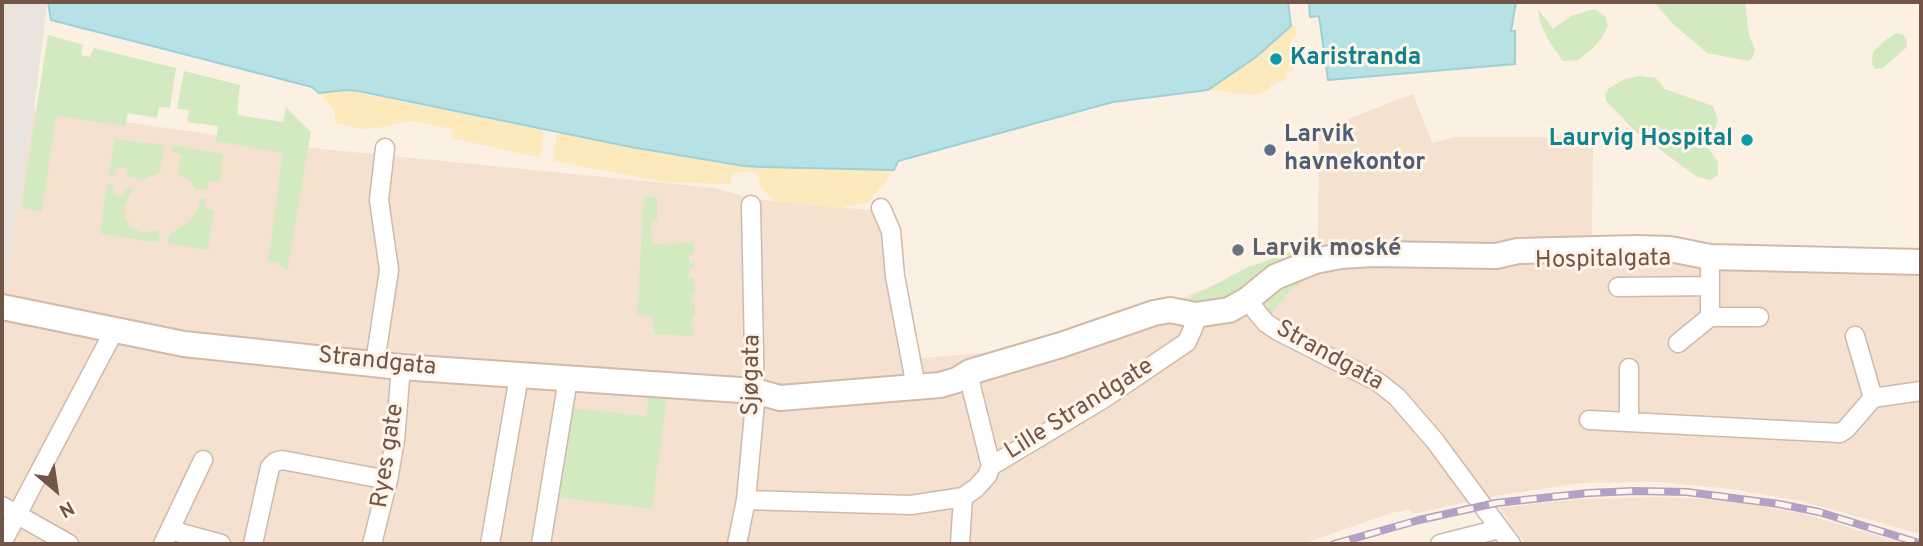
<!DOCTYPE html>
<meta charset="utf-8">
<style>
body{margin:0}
#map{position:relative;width:1923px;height:546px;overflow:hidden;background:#fcf0e2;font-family:Overpass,sans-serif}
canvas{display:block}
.frame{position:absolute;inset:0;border:4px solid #735548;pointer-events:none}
.north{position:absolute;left:21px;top:455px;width:70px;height:70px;-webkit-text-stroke:5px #fff4e8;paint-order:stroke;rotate:151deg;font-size:19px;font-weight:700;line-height:28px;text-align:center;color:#735548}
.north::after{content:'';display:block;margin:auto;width:24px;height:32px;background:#735548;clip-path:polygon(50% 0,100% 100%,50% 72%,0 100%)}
</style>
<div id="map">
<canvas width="1923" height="546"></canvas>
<div class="frame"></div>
<div class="north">N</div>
</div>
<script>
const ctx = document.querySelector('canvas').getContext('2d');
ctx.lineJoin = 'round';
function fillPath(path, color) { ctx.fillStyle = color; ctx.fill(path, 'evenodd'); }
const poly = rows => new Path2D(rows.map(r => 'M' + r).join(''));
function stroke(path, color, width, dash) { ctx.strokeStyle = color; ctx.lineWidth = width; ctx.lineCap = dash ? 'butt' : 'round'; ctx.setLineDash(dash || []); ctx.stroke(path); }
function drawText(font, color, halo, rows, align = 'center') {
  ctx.font = font + ' Overpass,sans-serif'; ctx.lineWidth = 6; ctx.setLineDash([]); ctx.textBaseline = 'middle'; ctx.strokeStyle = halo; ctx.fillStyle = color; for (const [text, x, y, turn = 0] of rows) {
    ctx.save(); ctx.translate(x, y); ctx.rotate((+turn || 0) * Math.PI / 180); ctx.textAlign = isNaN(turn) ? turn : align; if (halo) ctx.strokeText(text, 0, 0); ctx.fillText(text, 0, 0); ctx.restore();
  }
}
fillPath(poly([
 [1413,94,1432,143,1456,137,1582,137,1593,145,1592,237,1729,245,1882,251,1921,249,1921,534,1801,501,1731,489,1659,482,1581,483,1494,496,1413,514,1410,509,1391,513,1302,544,2,544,2,289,4,288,34,109,292,146,714,188,755,199,878,211,900,360,983,353,1182,298,1318,243,1319,130],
 [1659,497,1728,500,1804,514,1905,544,1525,544,1499,508,1580,499]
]), '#f4e1d0');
fillPath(poly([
 [2,2,47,3,34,109,4,289,2,289]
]), '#ebe3dd');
fillPath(poly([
 [1654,2,1745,2,1749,36,1755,49,1753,57,1748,61,1707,53,1672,23],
 [1538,9,1553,29,1571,16,1595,9,1605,16,1608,26,1601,39,1591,50,1578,60,1563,61,1547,38,1539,19],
 [1896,33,1902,34,1906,38,1907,47,1883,68,1875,69,1872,64,1873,52,1884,41],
 [48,35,83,45,81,55,90,57,94,48,176,68,170,108,159,107,157,118,128,113,125,126,56,116,42,212,21,208],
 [184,71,240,85,237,115,283,122,286,107,311,132,287,271,277,262,268,262,283,153,216,141,218,126,187,122,189,110,177,109],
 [1640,76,1656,78,1665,89,1713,106,1718,120,1708,148,1718,162,1718,175,1710,180,1696,176,1636,132,1606,101,1605,95,1609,88,1625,79],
 [115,139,164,145,160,172,144,180,126,177,127,168,116,167,115,176,109,176],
 [172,145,221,154,223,156,220,182,209,181,207,190,195,189,190,180,178,174,181,154,172,152],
 [107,184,114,185,113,195,124,196,125,187,134,188,124,205,125,216,130,227,136,230,144,233,160,230,158,243,100,233],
 [644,197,657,197,657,221,651,221,652,244,694,243,694,254,689,255,689,263,694,263,694,268,689,269,689,278,694,278,695,294,691,294,692,303,695,303,695,316,692,317,693,336,654,334,653,316,637,315],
 [201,198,206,198,205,209,214,210,208,250,168,244,169,235,192,219,198,209],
 [1297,250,1307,255,1232,300,1190,303,1186,300,1248,267],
 [1311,276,1292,289,1270,315,1266,298,1275,287],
 [649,394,667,396,652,509,555,497,570,408,646,416]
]), '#d3e9c0');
fillPath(poly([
 [1291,26,1296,26,1297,34,1292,37,1291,42,1292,50,1299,61,1292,71,1286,74,1286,80,1271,85,1269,90,1254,95,1208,90,1256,57],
 [345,90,543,130,540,158,452,138,453,129,409,121,384,127,362,129,335,123,334,110,319,93],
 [557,133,744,166,894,170,868,203,835,208,774,201,760,185,759,175,755,172,738,172,732,176,731,184,664,182,553,161]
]), '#fceabc');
const water = poly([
 [48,2,1288,2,1291,26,1256,57,1208,90,1113,102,898,161,894,170,762,167,744,166,631,147,358,91,345,90,319,93,312,87,51,20,48,2],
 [1309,2,1516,2,1511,31,1515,31,1515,64,1328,80,1319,16,1310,17,1309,2]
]);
fillPath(water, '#b6e1e5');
stroke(water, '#9dd1d7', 2);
const minor = poly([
 [881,208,891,231,895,276,916,387],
 [1710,257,1710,317,1759,317],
 [1618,287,1710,286],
 [1247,300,1266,323,1278,331,1378,382,1397,397,1435,441,1511,544],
 [1855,336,1873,398],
 [1678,343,1710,317],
 [375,363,389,270,379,200,385,148],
 [970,372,971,386,991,466],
 [1589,420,1840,433,1846,429,1873,398,1921,391],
 [1629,422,1629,368],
 [746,500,911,505,963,497,976,488,987,476,991,466,1103,399,1187,342,1194,326,1195,315],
 [2,506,69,544],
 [170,530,221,544],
 [2,543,114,331],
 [163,544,203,460],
 [253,544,270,467,275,462,282,460,388,480],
 [372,544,388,480,395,440,401,367],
 [490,544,519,376],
 [541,544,568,379],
 [737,544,746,500,755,403,751,205],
 [960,544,963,497],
 [1440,544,1499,529]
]);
const secondary = poly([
 [2,307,184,344,401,367,755,391,780,398,940,385,957,380,970,372,1061,345,1154,313,1170,310,1195,315,1229,310,1247,300,1275,277,1315,261,1341,256,1373,254,1496,256,1518,251,1636,248,1670,249,1710,257,1921,262]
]);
stroke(minor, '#cfb9ab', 21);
stroke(secondary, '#d2b9a8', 28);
stroke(minor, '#fff', 18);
stroke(secondary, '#fff', 24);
const rail = poly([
 [1334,544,1419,520,1496,503,1588,493,1634,491,1687,492,1779,504,1819,512,1919,543]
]);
stroke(rail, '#b2a1c5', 8);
stroke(rail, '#fff4e8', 5, [16]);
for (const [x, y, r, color] of [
 [1276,59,7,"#0f9aa8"],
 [1747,140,7,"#0f9aa8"],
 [1270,150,7,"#5c6f8a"],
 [1238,250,7,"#6b7280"]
]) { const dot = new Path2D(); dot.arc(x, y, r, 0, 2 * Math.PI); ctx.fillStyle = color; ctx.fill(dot); stroke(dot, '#fff4e8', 2.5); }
drawText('bold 24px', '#0d838f', '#fff4e8', [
 ["Karistranda",1290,59],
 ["Laurvig Hospital",1733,140,"right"]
], 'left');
drawText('bold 24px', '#4e5e75', '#fff4e8', [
 ["Larvik",1284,136],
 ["havnekontor",1284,164]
], 'left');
drawText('bold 24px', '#5b616d', '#fff4e8', [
 ["Larvik moské",1252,250]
], 'left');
drawText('24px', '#735548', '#fff4e8', [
 ["Hospitalgata",1603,261,-1],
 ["Strandgata",1329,357,29],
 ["Strandgata",377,363,6],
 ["Sjøgata",753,375,-89],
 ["Lille Strandgate",1080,410,-32],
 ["Ryes gate",389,456,-81]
]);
</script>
